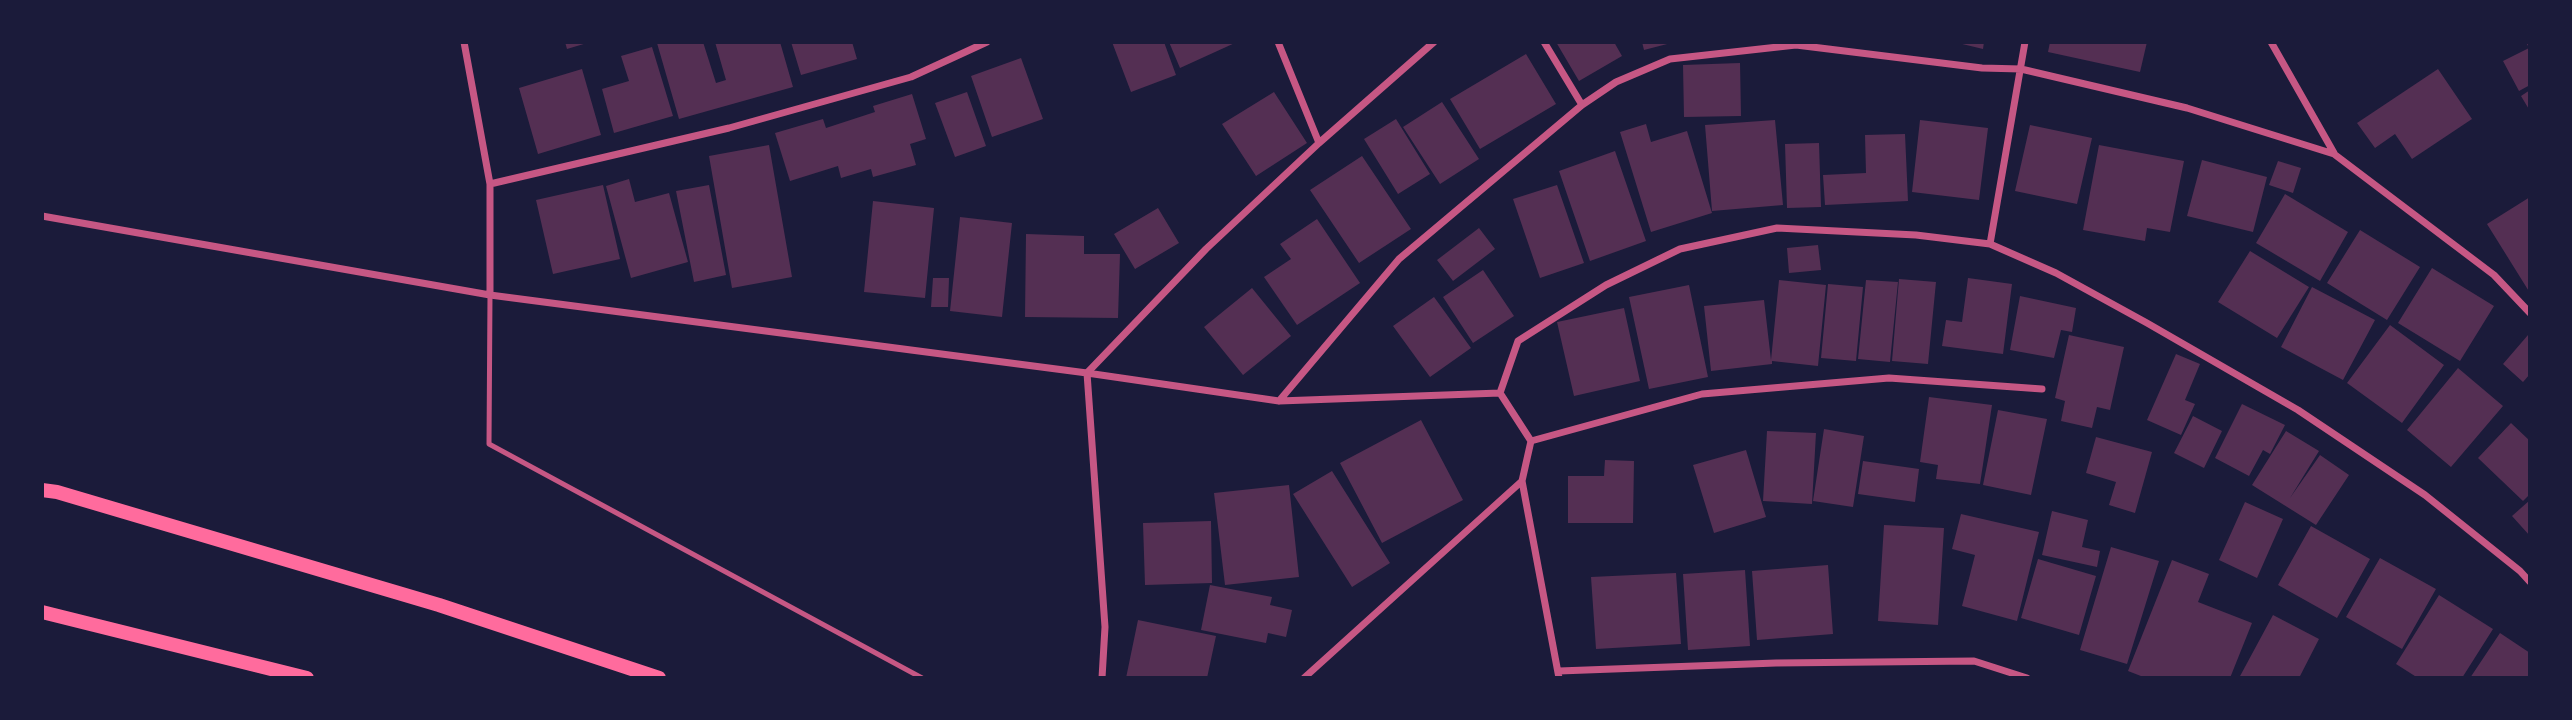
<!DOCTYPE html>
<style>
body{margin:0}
#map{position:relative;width:2572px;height:720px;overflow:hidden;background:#1b1b3a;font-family:Lato,sans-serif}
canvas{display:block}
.frame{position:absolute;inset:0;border:44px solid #1b1b3a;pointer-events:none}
</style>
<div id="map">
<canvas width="2572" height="720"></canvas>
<div class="frame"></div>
</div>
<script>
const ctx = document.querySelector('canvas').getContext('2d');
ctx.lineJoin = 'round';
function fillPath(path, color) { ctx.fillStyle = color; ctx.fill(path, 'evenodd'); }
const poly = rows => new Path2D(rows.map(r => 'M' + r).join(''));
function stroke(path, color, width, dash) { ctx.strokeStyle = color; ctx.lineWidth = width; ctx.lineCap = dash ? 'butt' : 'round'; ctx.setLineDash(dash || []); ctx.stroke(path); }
fillPath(poly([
 [565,42,587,42,587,43,567,49],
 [662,42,703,42,716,83,726,80,715,42,780,42,793,87,679,119,657,43],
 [791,42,852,42,857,59,801,75],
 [1112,42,1164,42,1176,75,1131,92],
 [1169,42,1237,42,1180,68],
 [1556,42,1614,42,1622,56,1579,81],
 [1642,42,1671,42,1671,43,1644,50],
 [1954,42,1984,42,1983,49],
 [2050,42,2147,42,2140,72,2048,52],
 [2526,42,2530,42,2530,85,2519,91,2503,61,2529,48],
 [652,47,673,116,614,133,602,89,629,81,621,56],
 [1526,54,1556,104,1480,149,1450,99],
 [1021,58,1043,119,992,137,971,76],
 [1740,63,1741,116,1684,117,1683,65],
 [582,69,601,135,538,154,519,88],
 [2438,69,2472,119,2412,159,2395,134,2375,148,2357,123],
 [2530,90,2530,111,2521,96],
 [967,92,986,146,955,157,935,103],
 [1274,92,1307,143,1256,176,1222,124],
 [912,94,926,139,910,144,916,165,873,177,871,169,841,178,838,166,790,181,775,133,823,119,826,128,875,112,873,106],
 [1442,102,1479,159,1440,184,1403,127],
 [1396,119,1430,174,1398,194,1364,139],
 [1775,120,1783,205,1712,211,1705,125],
 [1920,120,1988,128,1979,200,1912,192],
 [1646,124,1651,142,1687,131,1712,213,1651,232,1620,132],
 [2030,125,2092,138,2077,204,2015,191],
 [1905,134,1908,201,1825,205,1823,175,1866,173,1865,135],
 [1819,143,1821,207,1787,208,1785,144],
 [769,145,792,277,732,288,709,156],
 [2099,145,2184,161,2170,232,2147,228,2145,241,2083,230],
 [1615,151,1646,241,1590,261,1559,171],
 [1362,156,1411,229,1359,263,1310,190],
 [2202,160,2267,177,2253,232,2187,216],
 [2278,161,2301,168,2293,193,2269,185],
 [629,179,635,202,669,193,688,262,631,278,606,186],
 [603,185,620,259,553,274,536,200],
 [709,185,726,275,694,282,676,191],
 [1557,185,1584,263,1540,278,1513,199],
 [2285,194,2348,232,2320,281,2256,243],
 [2530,197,2530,293,2487,224],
 [873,201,934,208,925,298,864,292],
 [1158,208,1179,243,1135,269,1114,234],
 [960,217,1012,223,1002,317,950,311],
 [1317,219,1360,283,1297,325,1264,277,1291,259,1280,244],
 [1479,228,1495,249,1453,281,1437,260],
 [2360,230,2420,267,2387,320,2327,283],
 [1026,234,1084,236,1084,254,1120,254,1118,318,1025,317],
 [1818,245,1821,270,1789,273,1787,248],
 [2250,251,2309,287,2277,338,2218,302],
 [2432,268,2494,306,2460,361,2398,323],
 [1483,270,1514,316,1473,343,1443,297],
 [933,278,949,278,948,307,931,307],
 [1968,278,2012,284,2003,354,1942,346,1946,320,1962,322],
 [1899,279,1936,282,1928,364,1892,361],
 [1779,280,1826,285,1818,366,1772,361,1772,364,1711,371,1704,306,1764,300,1771,360],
 [1866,280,1898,282,1890,362,1858,359],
 [1828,284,1863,287,1856,361,1821,358],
 [1689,285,1708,377,1649,389,1629,297],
 [2312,287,2375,320,2343,380,2281,347],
 [1252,288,1291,336,1243,375,1204,327],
 [2020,296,2076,308,2072,332,2061,330,2054,358,2010,350],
 [1434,297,1471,348,1430,377,1393,326],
 [1624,308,1640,381,1574,396,1557,322],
 [2390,325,2444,365,2402,423,2347,383],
 [2069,335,2124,347,2110,410,2097,407,2092,428,2061,421,2065,401,2055,398],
 [2528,335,2530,374,2523,382,2503,364],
 [2176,354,2200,364,2185,400,2195,404,2181,435,2147,420],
 [2458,368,2503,406,2451,467,2407,430],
 [1929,397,1992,405,1980,484,1936,479,1938,465,1920,462],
 [2242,404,2285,425,2270,454,2263,450,2249,476,2215,458],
 [1998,410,2047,419,2031,495,1983,485],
 [2193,416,2222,431,2204,468,2174,453],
 [1421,420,1463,500,1382,543,1340,463],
 [2511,423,2530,441,2530,494,2523,501,2478,458],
 [1824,429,1864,436,1853,507,1813,501],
 [1767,431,1816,433,1812,504,1763,501],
 [2286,431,2319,451,2290,498,2320,455,2349,475,2316,525,2252,485],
 [2096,437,2152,452,2135,513,2109,505,2116,482,2086,473],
 [1746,450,1766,517,1714,533,1693,465],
 [1605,460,1634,461,1633,523,1568,523,1568,476,1604,476],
 [1863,461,1919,469,1915,502,1858,494],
 [1332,471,1390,563,1352,587,1293,494],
 [1289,485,1299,577,1225,585,1214,493],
 [2530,500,2530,536,2512,516],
 [2245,502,2283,519,2257,578,2219,560],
 [2052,511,2088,520,2082,547,2100,551,2097,567,2042,555],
 [1961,514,2039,532,2017,621,1962,606,1975,555,1952,549],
 [1211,521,1212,583,1145,585,1143,523],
 [1884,525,1944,528,1938,625,1878,621],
 [2311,526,2370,559,2337,618,2278,585],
 [2111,547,2159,561,2127,664,2080,650],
 [2380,558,2436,589,2402,649,2346,617],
 [2038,559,2096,576,2079,635,2021,618],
 [2172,560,2209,574,2198,602,2252,623,2230,678,2146,678,2128,671],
 [1828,565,1833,634,1757,640,1752,571],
 [1745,570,1750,646,1688,650,1683,574],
 [1676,573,1681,644,1596,649,1591,577],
 [1210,585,1272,597,1270,605,1292,610,1286,637,1268,633,1266,643,1201,630],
 [2439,595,2493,629,2462,678,2418,678,2396,664],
 [2273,615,2319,639,2299,678,2239,678],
 [1138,620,1216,636,1207,678,1126,678],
 [2500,633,2530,653,2530,678,2470,678]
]), '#542f53');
stroke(poly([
 [490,295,489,444,922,678]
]), '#c65784', 5);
stroke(poly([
 [464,42,490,184,490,295],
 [1278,42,1319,143],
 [1544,42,1582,105],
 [2271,42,2334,153],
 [490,184,729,128,911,77,987,42],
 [42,216,490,295,1087,373,1279,401,1500,393],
 [1990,244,2025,42],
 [1500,393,1518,341,1606,285,1680,249,1777,228,1916,235,1990,244,2056,273,2147,323,2298,410,2425,495,2520,571,2530,582],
 [1500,393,1531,441,1522,481,1559,678],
 [1279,401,1399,259,1582,105,1616,82,1670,59,1796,45,1982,68,2021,69,2187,108,2334,154,2494,275,2530,313],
 [1531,441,1702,394,1889,378,2042,389],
 [1559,671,1776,663,1974,661,2027,678],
 [1102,678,1105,627,1087,373,1206,249,1319,143,1434,42],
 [1304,678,1522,481]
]), '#c65784', 7);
stroke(poly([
 [42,490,57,492,439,605,659,678],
 [42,612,307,678]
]), '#ff6b9d', 14);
</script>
